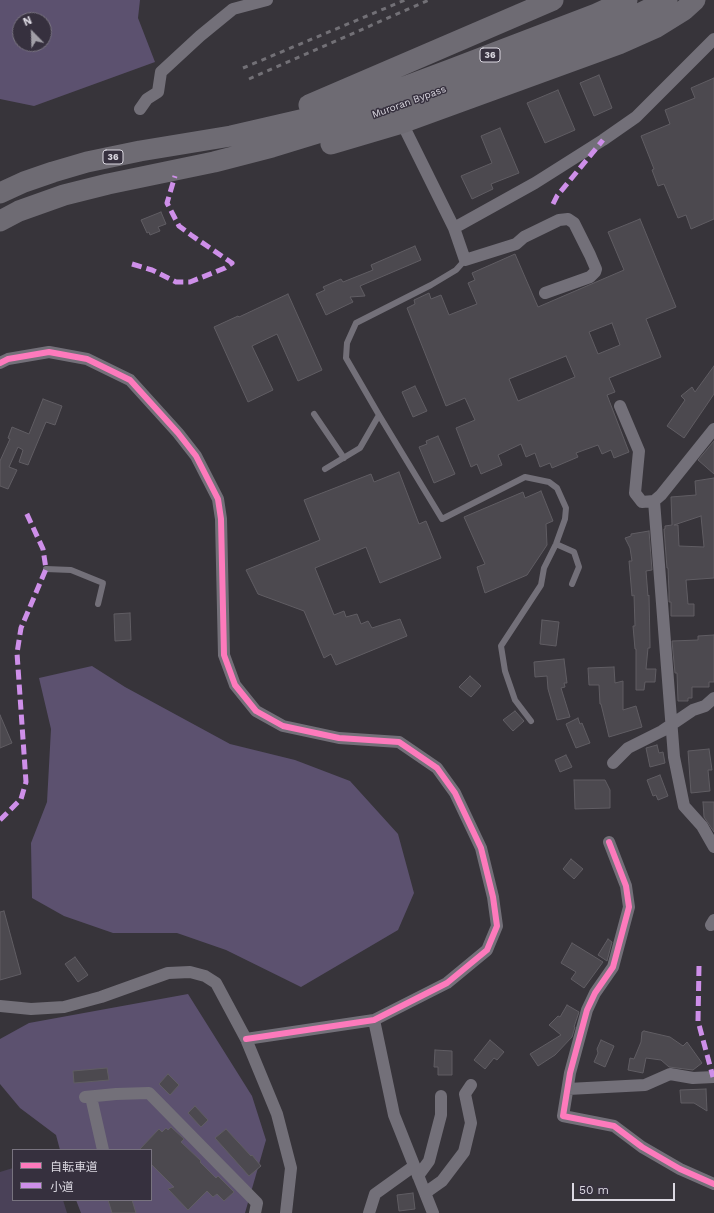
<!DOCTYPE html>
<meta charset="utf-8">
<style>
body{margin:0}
#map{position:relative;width:714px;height:1213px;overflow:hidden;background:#37343a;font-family:"Work Sans","Noto Sans JP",sans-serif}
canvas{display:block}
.legend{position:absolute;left:12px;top:1149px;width:140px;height:52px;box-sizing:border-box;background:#36303e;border:1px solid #78737f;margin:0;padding:5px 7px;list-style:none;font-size:12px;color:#dbd8e1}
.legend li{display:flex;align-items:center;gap:8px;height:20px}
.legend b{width:20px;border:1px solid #78737f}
.north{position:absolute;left:12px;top:12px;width:40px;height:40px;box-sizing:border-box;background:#36303e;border:1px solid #78737f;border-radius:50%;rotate:337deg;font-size:11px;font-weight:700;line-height:16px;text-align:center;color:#dbd8e1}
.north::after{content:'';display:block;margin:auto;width:14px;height:18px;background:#a29fa7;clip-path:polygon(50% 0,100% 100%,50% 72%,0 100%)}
.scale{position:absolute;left:572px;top:1183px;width:103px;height:18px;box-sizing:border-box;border:2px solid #dbd8e1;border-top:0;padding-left:5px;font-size:12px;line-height:14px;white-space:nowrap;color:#dbd8e1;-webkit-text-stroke:3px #36303e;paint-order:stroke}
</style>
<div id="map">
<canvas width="714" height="1213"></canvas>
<ul class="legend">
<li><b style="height:5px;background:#fd7abc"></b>自転車道</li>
<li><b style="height:5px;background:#ce8fe9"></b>小道</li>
</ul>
<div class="north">N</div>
<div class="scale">50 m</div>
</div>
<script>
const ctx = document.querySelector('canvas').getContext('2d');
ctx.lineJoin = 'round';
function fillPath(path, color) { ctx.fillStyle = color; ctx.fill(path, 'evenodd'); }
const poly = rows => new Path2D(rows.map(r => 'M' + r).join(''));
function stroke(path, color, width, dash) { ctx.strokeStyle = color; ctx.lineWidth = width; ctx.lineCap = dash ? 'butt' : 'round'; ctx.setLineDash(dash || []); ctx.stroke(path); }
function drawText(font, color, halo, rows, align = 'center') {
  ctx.font = font + ' "Work Sans",sans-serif'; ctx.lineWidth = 3; ctx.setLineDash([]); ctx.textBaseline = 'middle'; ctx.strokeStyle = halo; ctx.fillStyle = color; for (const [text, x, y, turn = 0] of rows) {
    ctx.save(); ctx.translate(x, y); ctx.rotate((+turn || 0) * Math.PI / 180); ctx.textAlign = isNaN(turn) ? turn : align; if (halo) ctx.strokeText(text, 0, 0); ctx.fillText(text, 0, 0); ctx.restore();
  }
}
fillPath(poly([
 [13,1168,13,1200,63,1200,67,1213,0,1213,0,1172]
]), '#4a4158');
fillPath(poly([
 [0,0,140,0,138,18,155,62,34,106,0,99],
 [20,20,44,20,44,44,20,44],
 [92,666,125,687,230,744,295,760,350,781,398,834,414,893,398,930,301,987,226,950,177,933,113,933,64,916,32,898,31,843,47,802,51,729,39,678],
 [188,994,252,1096,266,1140,245,1213,81,1213,76,1200,151,1200,151,1150,60,1150,56,1135,20,1108,0,1084,0,1039,29,1023]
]), '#5c516f');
const building = poly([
 [599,75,612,108,594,116,580,83,599,75],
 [714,78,714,219,691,229,686,215,678,218,664,184,658,186,652,170,654,169,641,136,670,124,665,110,695,98,691,88,714,78],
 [558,90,575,130,545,143,527,103,558,90],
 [500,128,519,173,491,184,493,189,472,199,461,176,492,163,481,136,500,128],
 [161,212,166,224,158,227,160,231,150,235,149,232,147,233,141,220,161,212],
 [640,219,676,307,646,319,661,357,609,378,615,392,607,395,629,452,614,458,611,450,602,454,598,445,576,453,578,457,552,468,550,463,540,467,535,453,526,457,521,444,498,455,502,465,481,474,477,464,471,467,456,428,475,420,465,398,446,406,407,308,415,304,414,300,429,293,431,299,441,295,449,315,477,304,468,283,475,280,472,273,515,254,538,307,624,270,608,232,640,219],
 [612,323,620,345,598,354,589,332,612,323],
 [566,356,575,377,518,401,509,379,566,356],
 [415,246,421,260,360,286,365,296,350,297,353,302,326,315,316,294,325,290,323,287,341,279,343,282,373,270,371,265,415,246],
 [288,294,322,370,298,381,277,334,252,346,273,390,248,402,214,327,238,316,239,317,288,294],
 [714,366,714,394,684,438,667,426,685,400,681,396,692,387,695,392,714,366],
 [415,386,427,411,413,417,402,392,415,386],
 [43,399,62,406,55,425,46,422,28,465,19,462,23,450,18,447,9,467,17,470,8,489,0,486,0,461,10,439,8,438,12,427,29,434,43,399],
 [438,436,455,474,434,483,419,447,427,444,426,441,438,436],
 [714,441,714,474,698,460,714,441],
 [399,472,419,524,426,521,441,558,380,583,366,547,315,568,334,615,344,611,346,617,357,614,361,624,368,621,372,628,400,619,407,636,336,665,331,654,324,658,304,611,258,594,246,570,320,540,304,500,371,474,374,482,399,472],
 [714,478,714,578,686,580,688,604,694,604,694,616,671,616,671,602,669,602,669,592,668,568,667,568,664,529,665,529,665,526,672,525,671,497,696,495,695,481,714,478],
 [701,516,704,547,679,546,678,525,674,525,701,516],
 [541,491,553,521,546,524,547,545,527,575,485,593,477,567,485,564,464,517,523,492,525,498,541,491],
 [649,531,652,570,646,571,648,596,649,595,650,644,650,648,648,648,646,669,656,669,655,682,645,682,644,690,636,690,636,649,635,649,633,626,635,626,634,595,632,596,629,561,632,561,630,548,625,538,631,536,631,534,649,531],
 [130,613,131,640,115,641,114,614,130,613],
 [542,620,559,622,556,646,540,644,542,620],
 [714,635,714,682,709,682,709,687,692,687,692,698,688,698,688,701,678,701,677,673,675,673,672,641,698,640,698,636,714,635],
 [564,659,567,683,564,683,565,687,561,688,570,717,557,720,548,689,547,676,535,677,534,662,564,659],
 [614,667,615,683,623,681,623,710,636,706,642,727,609,737,601,704,600,704,599,685,589,685,588,668,614,667],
 [470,676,481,686,471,697,459,687,470,676],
 [515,711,524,721,513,731,503,720,515,711],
 [0,715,12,743,0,748,0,715],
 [578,718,580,724,582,723,590,743,576,748,566,724,578,718],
 [657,745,659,753,663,752,665,763,650,767,646,748,657,745],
 [709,749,712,770,708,770,710,791,691,793,688,751,709,749],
 [566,755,572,767,560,772,555,760,566,755],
 [660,775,668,796,658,800,656,795,653,796,647,780,660,775],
 [574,780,605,780,610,790,610,808,575,809,574,780],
 [703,802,714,802,714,832,704,817,703,802],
 [571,859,583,869,574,879,563,869,571,859],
 [4,911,21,974,0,980,0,912,4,911],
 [608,939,612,942,607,961,598,955,608,939],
 [572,943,603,962,584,988,571,979,576,972,561,963,572,943],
 [75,957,88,975,78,982,65,964,75,957],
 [567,1005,579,1012,574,1027,575,1027,572,1037,555,1055,538,1066,530,1054,561,1035,549,1025,558,1016,560,1017,567,1005],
 [644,1031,670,1037,683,1046,687,1042,702,1063,693,1070,669,1067,661,1060,646,1058,643,1073,628,1070,630,1058,634,1059,641,1042,642,1032,644,1031],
 [490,1040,504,1052,497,1060,494,1058,485,1069,474,1060,490,1040],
 [601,1040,614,1046,605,1067,594,1062,598,1053,597,1049,601,1040],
 [435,1050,452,1051,452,1075,438,1075,438,1067,434,1067,435,1050],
 [107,1068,109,1080,74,1083,73,1071,107,1068],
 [168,1074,179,1085,170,1095,159,1084,168,1074],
 [706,1089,707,1111,694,1103,681,1103,680,1090,706,1089],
 [195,1106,208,1120,201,1127,188,1113,195,1106],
 [171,1127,184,1139,181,1142,201,1161,200,1162,216,1178,218,1176,234,1192,224,1201,217,1194,213,1197,207,1191,188,1210,168,1189,174,1187,151,1164,151,1150,139,1150,159,1129,162,1132,166,1128,168,1130,171,1127],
 [226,1129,251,1156,252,1155,261,1166,249,1176,215,1138,226,1129],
 [413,1193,415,1209,399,1211,397,1195,413,1193],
 [108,1200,132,1200,136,1213,112,1213,108,1200]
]);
fillPath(building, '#4c494f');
stroke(building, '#605d63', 1);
stroke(poly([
 [465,260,456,270,431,285,356,323,347,343,346,358,379,415,442,519,525,477,549,482,557,488,566,508,565,519,556,544,544,568,541,585,501,646,505,671,515,700,531,721],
 [314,414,344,458],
 [325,469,360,448,379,415],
 [556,544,574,552,579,567,572,584],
 [46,569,71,570,103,583,98,604]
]), '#737079', 6);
stroke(poly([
 [140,109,147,99,158,92,161,72,200,36,233,9,267,0],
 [402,123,454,228,465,260,516,244,524,237,559,220,568,219,574,223,590,255,596,269,595,272,590,277,545,293],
 [454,228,535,183,603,140,636,117,714,39],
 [0,363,8,359,49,352,87,359,130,380,178,433,196,456,218,499,221,519,224,655,235,685,256,711,283,726,339,738,399,742,437,768,455,793,481,848,493,897,497,926,487,950,447,983,374,1020,246,1039],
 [620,406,639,451,635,493,642,502,654,501,661,495,714,429],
 [654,501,674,757,684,806,702,826,714,847],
 [613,763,628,748,662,731,693,710,705,706,714,698],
 [609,842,626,886,629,907,613,967,595,993,587,1010,570,1073,563,1116,614,1126,642,1147,680,1169,714,1184],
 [711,925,714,920],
 [0,1006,31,1009,64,1007,101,997,168,973,190,972,205,976,216,983,246,1039,277,1114,291,1168,286,1213],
 [374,1020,394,1115,433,1213],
 [568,1089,645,1085,670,1074,693,1078,714,1077],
 [85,1097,116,1094,149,1093,257,1203,255,1213],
 [91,1097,103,1150],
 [418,1176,429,1161,441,1115,441,1096],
 [425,1193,442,1181,464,1152,471,1123,465,1094,471,1085],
 [369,1213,375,1194,414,1166]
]), '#737079', 12);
stroke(poly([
 [309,105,553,0],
 [331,144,402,123,619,44,655,28,684,10,695,0],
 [0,193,24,182,53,172,87,162,140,151,231,136,309,118,396,90,452,69,596,14,627,0],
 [0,221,19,211,64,195,108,184,214,162,272,147,357,121,410,102,557,48,625,21,667,0]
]), '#6e6b73', 21);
stroke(poly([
 [243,68,405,0],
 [249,79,429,0]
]), '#727076', 3, [5, 5]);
stroke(poly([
 [553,204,557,196,603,140],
 [132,264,152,270,176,282,190,282,225,268,232,263,191,235,179,226,167,203,175,176],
 [0,820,21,799,26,782,17,653,21,628,46,569,43,549,25,510],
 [699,966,698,1021,713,1077]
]), '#ce8fe9', 5, [10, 5]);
stroke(poly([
 [0,363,8,359,49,352,87,359,130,380,178,433,196,456,218,499,221,519,224,655,235,685,256,711,283,726,339,738,399,742,437,768,455,793,481,848,493,897,497,926,487,950,447,983,374,1020,246,1039],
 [609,842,626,886,629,907,613,967,595,993,587,1010,570,1073,563,1116,614,1126,642,1147,680,1169,714,1184]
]), '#fd7abc', 6);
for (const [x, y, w] of [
 [490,55,20],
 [113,157,20]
]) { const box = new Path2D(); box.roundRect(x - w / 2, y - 7, w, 14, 3); ctx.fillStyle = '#36303e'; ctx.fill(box); stroke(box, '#dbd8e1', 1); }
drawText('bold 9px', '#dbd8e1', null, [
 ["36",490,55],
 ["36",113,157]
]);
drawText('10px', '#dbd8e1', '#36303e', [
 ["Muroran Bypass",409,102,-20]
]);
</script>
